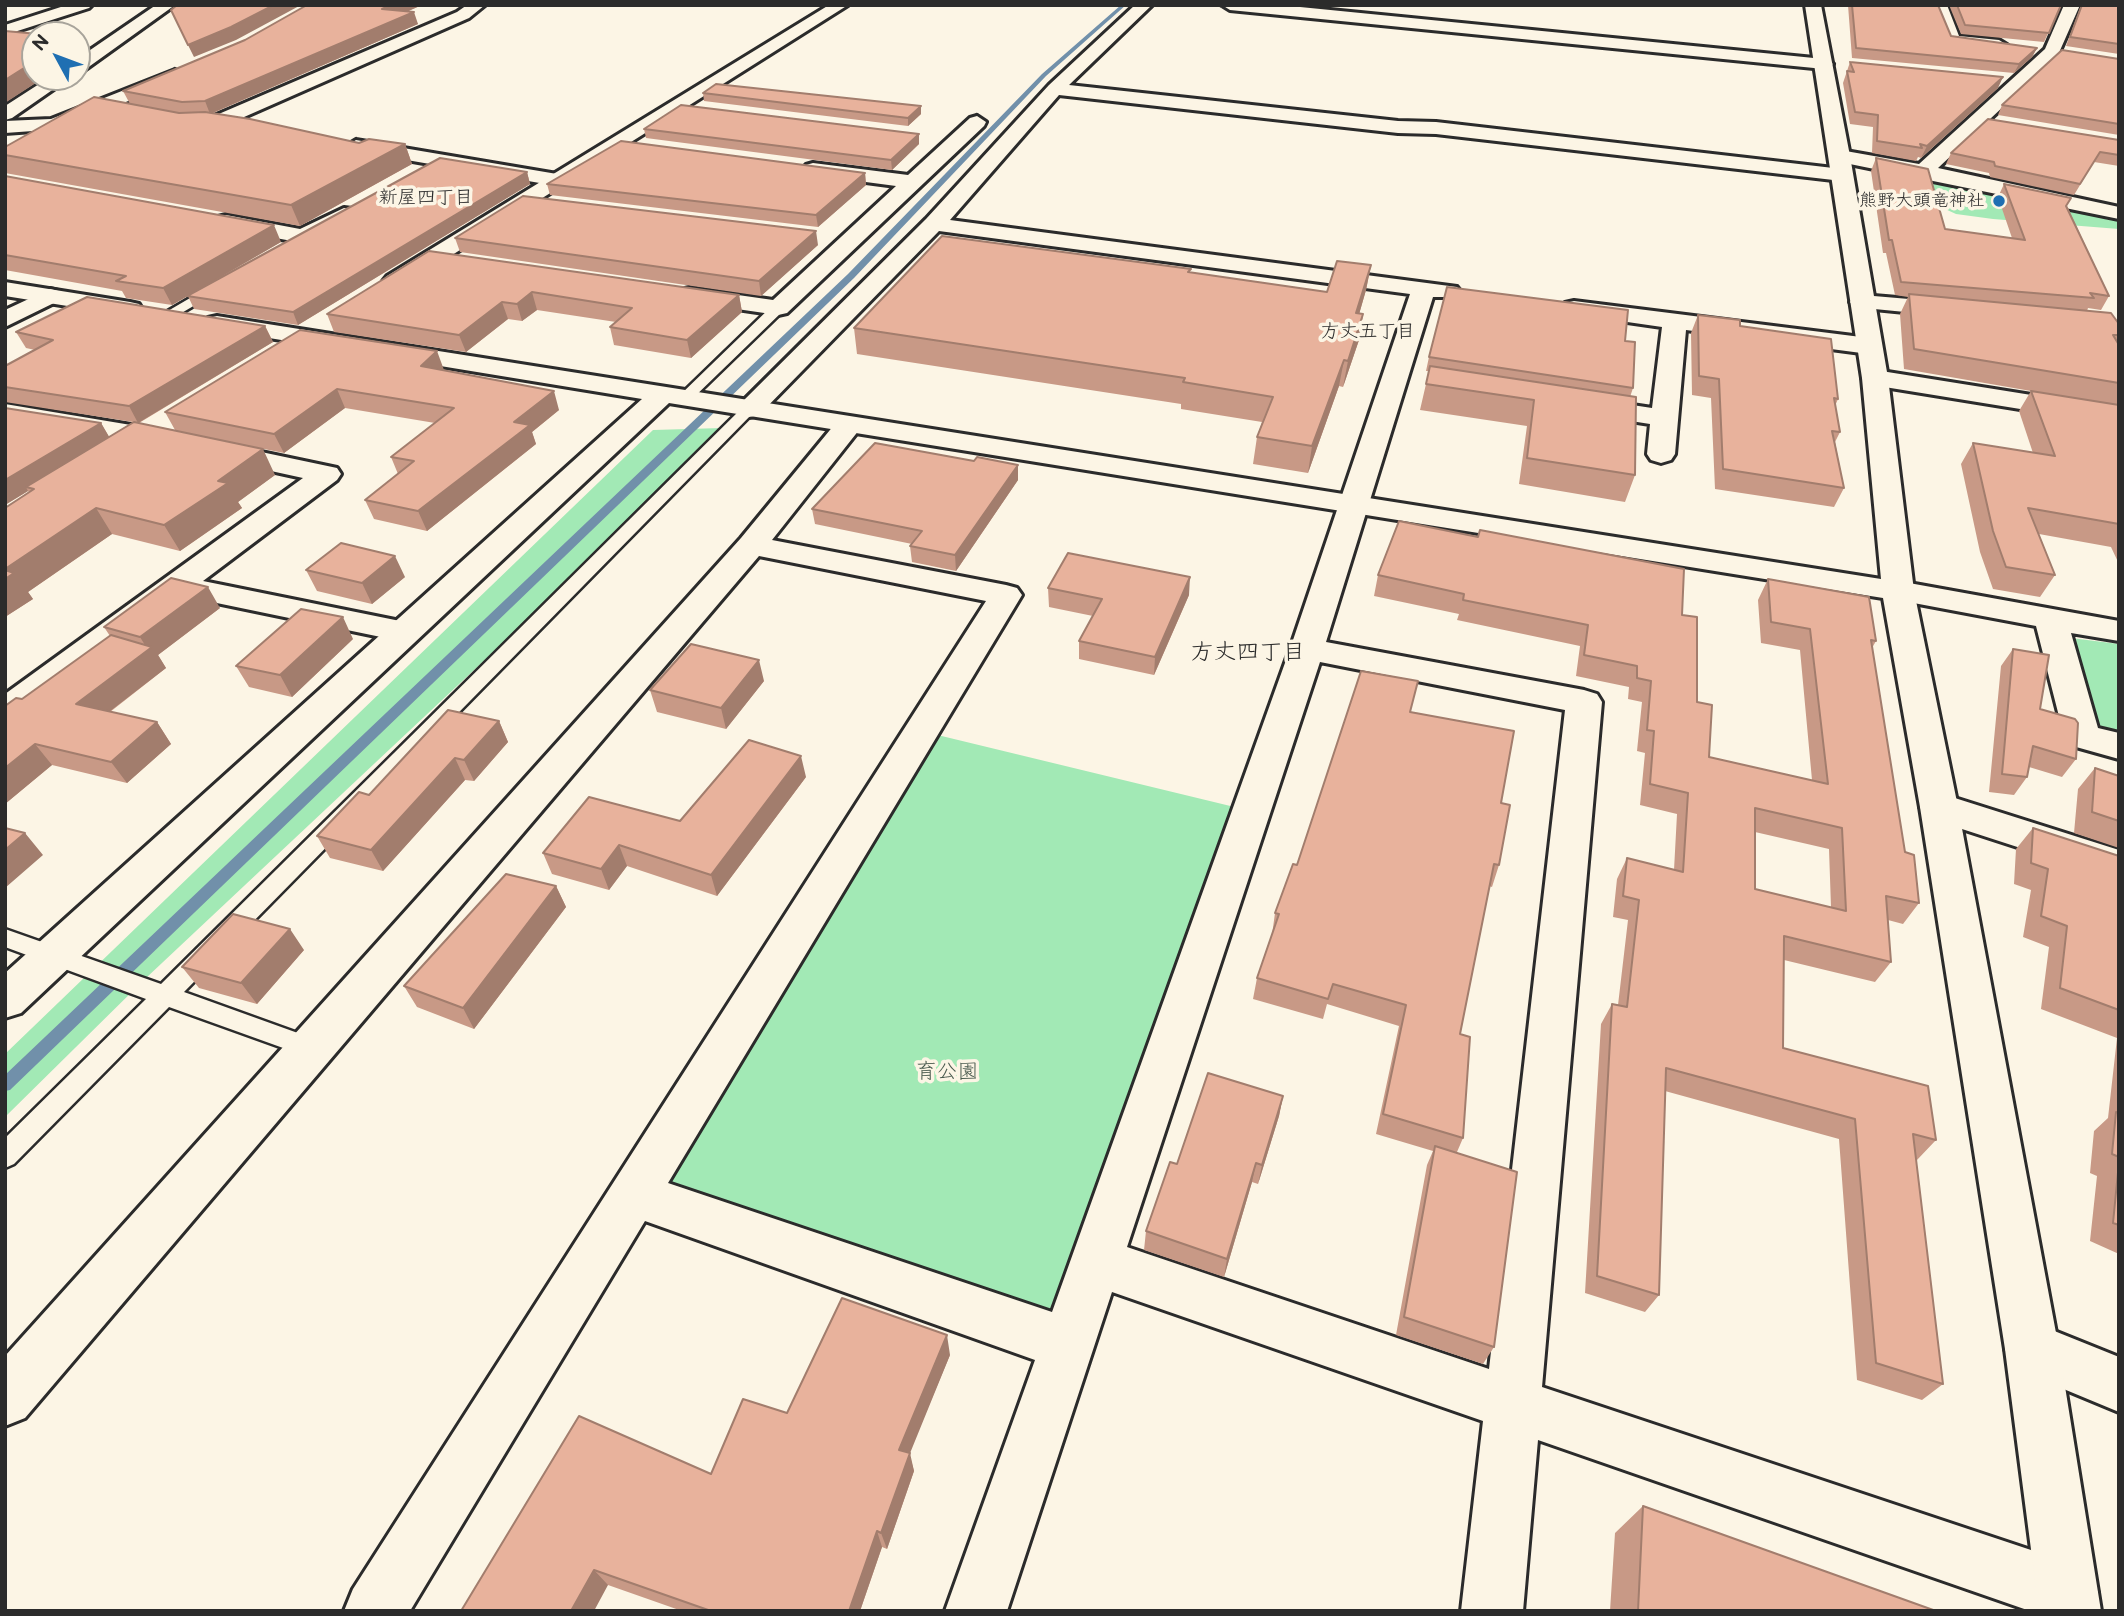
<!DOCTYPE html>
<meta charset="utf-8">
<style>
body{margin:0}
#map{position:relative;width:2124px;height:1616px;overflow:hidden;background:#fcf5e5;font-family:"Balsamiq Sans",sans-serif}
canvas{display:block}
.frame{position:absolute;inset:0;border:7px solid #2b2b2b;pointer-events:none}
.north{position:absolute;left:21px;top:21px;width:70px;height:70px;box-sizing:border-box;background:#fcf5e5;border:2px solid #a8a49b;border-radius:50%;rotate:311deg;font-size:19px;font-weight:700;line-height:28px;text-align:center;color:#2b2b2b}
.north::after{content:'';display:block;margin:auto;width:24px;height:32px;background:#1f6fb2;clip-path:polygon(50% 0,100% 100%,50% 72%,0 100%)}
</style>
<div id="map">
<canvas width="2124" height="1616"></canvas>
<div class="frame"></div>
<div class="north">N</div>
</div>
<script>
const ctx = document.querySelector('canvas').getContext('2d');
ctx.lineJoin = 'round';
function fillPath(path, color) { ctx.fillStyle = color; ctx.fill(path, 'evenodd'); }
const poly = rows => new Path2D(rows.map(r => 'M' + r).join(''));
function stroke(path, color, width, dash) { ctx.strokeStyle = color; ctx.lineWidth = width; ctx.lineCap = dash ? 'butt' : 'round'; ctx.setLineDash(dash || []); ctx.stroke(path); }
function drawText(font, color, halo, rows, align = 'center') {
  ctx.font = font + ' "Balsamiq Sans","Klee One",sans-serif'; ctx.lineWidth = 7; ctx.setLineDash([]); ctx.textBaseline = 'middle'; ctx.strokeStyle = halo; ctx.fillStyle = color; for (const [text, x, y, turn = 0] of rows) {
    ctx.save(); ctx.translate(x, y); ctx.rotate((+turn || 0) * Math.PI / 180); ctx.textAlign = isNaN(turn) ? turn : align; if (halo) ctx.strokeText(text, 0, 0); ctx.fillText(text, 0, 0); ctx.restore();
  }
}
fillPath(poly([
 [1923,171,2119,215,2119,229,1993,219,1956,214,1910,193],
 [722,428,719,440,146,978,5,1117,5,1054,653,430],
 [2071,638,2119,644,2119,738,2098,732],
 [921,731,1251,811,1067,1344,646,1175]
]), '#a2e9b5');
fillPath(poly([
 [1121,5,1126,5,1046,76,854,278,10,1090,5,1091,5,1075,848,274,1042,74,1121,5]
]), '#7190aa');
const lane = poly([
 [214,284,220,288,219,291,173,318,163,318,161,315,214,284],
 [778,304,785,308,783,311,689,402,679,402,677,399,679,396,773,305,778,304],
 [749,405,754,406,756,409,754,412,184,992,320,1041,323,1048,320,1055,311,1058,169,1007,14,1164,5,1168,5,1138,146,999,5,947,5,929,161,984,744,406,749,405]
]);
const street = poly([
 [67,5,92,5,89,8,5,35,5,25,67,5],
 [467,5,485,5,469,18,235,121,255,125,258,129,255,133,248,135,214,129,205,123,207,119,457,12,467,5],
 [1135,5,1152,5,1069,85,1398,121,1436,122,1842,169,1849,171,1852,175,1849,179,1842,181,1436,134,1398,133,1059,95,950,220,1457,287,1461,292,1457,297,1433,297,1326,642,1584,690,1597,694,1602,702,1542,1387,2067,1562,2089,1571,2098,1593,2090,1611,2030,1611,1538,1440,1523,1611,1461,1611,1483,1421,1112,1292,1007,1611,945,1611,1035,1360,645,1221,410,1611,344,1611,353,1589,986,601,759,556,25,1418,5,1426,5,1356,741,538,839,419,849,417,859,419,863,425,772,540,1006,585,1017,588,1022,595,668,1183,1052,1312,1290,649,1410,294,939,231,759,415,749,417,739,415,735,409,926,219,1049,85,1135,5],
 [1320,662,1565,710,1489,1369,1127,1247,1320,662],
 [1222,5,1280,5,1824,59,1833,64,1824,69,1230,10,1222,5],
 [1931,5,1947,5,1959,36,1999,40,2007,45,1999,50,1947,43,1931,5],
 [2064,5,2080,5,2058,55,1938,168,2119,207,2119,219,1840,162,1833,160,1830,156,1833,152,1840,150,1919,164,2045,49,2064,5],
 [977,116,986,122,984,126,787,313,778,315,689,302,681,300,677,295,681,290,689,288,773,300,896,186,813,175,806,173,803,169,806,165,813,163,908,175,970,118,977,116],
 [356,140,557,174,564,176,567,180,564,184,557,186,349,150,346,146,356,140],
 [344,208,352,209,355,214,352,219,303,243,226,229,218,227,215,222,218,217,226,215,300,229,344,208],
 [50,289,58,291,62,296,58,301,5,327,5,310,50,289],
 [1862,295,1956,303,1965,305,1968,310,1965,315,1956,317,1854,307,1850,302,1854,297,1862,295],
 [1574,301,1869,338,1878,341,1882,346,1878,351,1869,354,1686,330,1675,454,1671,460,1661,463,1651,460,1647,454,1650,424,1586,414,1576,412,1573,406,1576,400,1586,398,1652,408,1662,327,1565,313,1562,308,1565,303,1574,301],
 [1875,370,2119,409,2119,425,1866,384,1862,378,1866,372,1875,370],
 [5,404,143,427,337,468,341,474,337,480,203,581,405,622,417,625,422,632,417,639,405,642,183,596,18,720,5,724,5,694,303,478,143,443,5,420,5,404],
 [1898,581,2119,621,2119,641,2071,633,2098,728,2119,733,2119,759,2069,745,2064,736,2036,626,1887,598,1882,591,1887,584,1898,581],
 [1939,793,2119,850,2119,880,1925,817,1920,807,1925,797,1939,793],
 [2032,1322,2119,1357,2119,1412,2013,1368,2005,1349,2013,1330,2032,1322]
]);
const secondary = poly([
 [156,5,175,5,83,71,77,72,77,59,156,5],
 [829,5,848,5,403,286,387,286,383,281,387,276,829,5],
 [1805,5,1821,5,1850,156,1888,378,1914,591,1958,807,2059,1349,2101,1611,2039,1611,2005,1349,1920,807,1883,598,669,403,21,1013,5,1018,5,973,642,399,208,328,205,323,208,318,217,316,1881,579,1862,378,1805,5],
 [175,70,184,75,181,79,61,129,5,133,5,121,51,119,175,70],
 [50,77,71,77,12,118,5,120,5,106,50,77],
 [5,282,130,302,139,304,142,309,139,314,130,316,5,296,5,282]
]);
stroke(lane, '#2b2b2b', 5);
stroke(street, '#2b2b2b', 6);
stroke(secondary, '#2b2b2b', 6);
fillPath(lane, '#fcf5e5');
fillPath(street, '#fcf5e5');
fillPath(secondary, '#fcf5e5');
fillPath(poly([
 [307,5,422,5,408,11,418,24,213,113,359,143,405,144,412,164,300,226,5,173,5,147,130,104,123,91,245,40],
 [1848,5,1938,5,1951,36,2037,48,2032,57,2014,73,1852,58],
 [1949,5,2061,5,2044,42,1961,34],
 [2081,5,2119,5,2119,54,2066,46],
 [2119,59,2119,135,1998,115,2002,105],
 [1850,62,1998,88,1921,158,1918,157,1916,161,1872,153,1873,127,1850,124,1843,83],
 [703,93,921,114,908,126,704,101],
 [644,129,919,144,892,170,646,138],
 [2119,140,2119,166,2094,162,2074,195,1990,177,1989,173,1946,164,1951,153],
 [1876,158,1945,229,2012,238,1998,197,2004,184,2067,206,2109,296,2101,310,2088,308,2087,311,2119,324,2119,564,2111,547,2039,534,2055,575,2040,597,1993,589,1980,552,1961,464,1973,443,2033,453,2019,411,2031,391,1904,369,1900,314,1908,297,1895,295,1886,253,1883,253,1871,171],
 [527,172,530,184,298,325,194,309,188,296,172,305,126,298,122,291,5,270,5,176,281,242,207,285],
 [865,173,866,185,818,227,550,195,547,184],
 [455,238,818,245,761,296,460,252],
 [429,251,739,295,742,312,691,358,614,345,610,327,616,322,537,310,522,321,508,319,466,352,334,332,327,314],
 [1371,265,1366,290,1359,314,1363,314,1359,340,1343,387,1339,386,1308,473,1253,464,1257,437,1262,422,1181,409,1181,404,857,354,854,328,1190,272,1327,292],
 [1698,315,1740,326,1838,399,1835,406,1840,432,1835,442,1844,488,1834,507,1715,489,1711,398,1692,395,1691,333],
 [265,326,273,342,139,423,175,430,165,412,443,370,559,410,532,432,536,444,427,531,374,519,365,500,398,474,391,457,435,423,345,408,284,453,224,441,275,475,238,502,242,508,180,551,112,534,28,592,33,599,5,617,5,508,29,492,28,491,5,505,5,408,101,423,109,437,133,422,5,402,5,366,35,350,26,348,16,332],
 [1625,341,1633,388,1630,397,1635,475,1625,502,1519,484,1527,426,1420,410,1429,371,1426,371,1429,357],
 [974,461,1018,480,956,571,912,562,910,546,912,544,815,524,812,509],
 [306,570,405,577,372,604,317,591],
 [1378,575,1682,615,1697,702,1709,757,1812,780,1800,650,1761,643,1758,600,1768,579,1876,641,1872,648,1905,852,1919,903,1903,924,1888,920,1891,962,1875,982,1784,960,1783,1048,1936,1140,1917,1160,1916,1159,1943,1384,1922,1400,1857,1380,1839,1139,1665,1091,1659,1295,1645,1312,1585,1293,1601,1024,1612,1004,1618,1005,1628,920,1613,917,1617,879,1627,858,1674,870,1677,814,1640,805,1645,753,1637,751,1642,702,1628,699,1629,687,1576,676,1580,646,1457,620,1459,614,1374,596],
 [1755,832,1829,849,1831,907,1755,889],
 [1048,588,1189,595,1154,675,1079,659,1079,641,1093,616,1049,607],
 [220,608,158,655,166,668,110,712,157,722,171,744,127,783,52,765,5,804,5,706,22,699,110,636,104,627],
 [353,639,292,697,249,687,236,666],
 [2013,649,2040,709,2076,759,2062,777,2029,767,2027,777,2014,795,1989,792,2001,666],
 [764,681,726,729,657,712,650,690],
 [1410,712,1501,803,1499,865,1492,887,1489,886,1460,1034,1463,1138,1457,1152,1494,1347,1483,1364,1396,1335,1427,1165,1433,1151,1376,1134,1399,1026,1327,1004,1323,1019,1253,999,1257,978,1272,935,1275,913,1297,865],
 [499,721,508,742,474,781,465,780,383,871,330,858,317,836,369,795],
 [2095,768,2119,776,2119,848,2074,833,2078,789],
 [806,777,717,896,627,866,609,890,552,874,543,853,680,821],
 [2033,828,2119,856,2119,1254,2090,1241,2097,1176,2090,1173,2094,1131,2108,1118,2117,1038,2041,1009,2049,947,2023,937,2031,890,2014,884,2016,849],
 [556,886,566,907,474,1029,417,1007,404,986],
 [304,950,257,1004,199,988,182,967],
 [1283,1096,1279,1116,1258,1184,1252,1182,1224,1277,1144,1250,1146,1231,1177,1164],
 [950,1355,909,1453,914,1471,887,1549,882,1547,860,1611,682,1611,608,1585,461,1611,711,1474,787,1413],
 [1643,1506,1936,1611,1610,1611,1615,1533]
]), '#c89986');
fillPath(poly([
 [274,5,301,5,236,40,194,57,188,45],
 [391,5,422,5,386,21,382,9],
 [414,12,418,24,210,114,205,101],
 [77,47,80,54,77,57],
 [2037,48,2032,57,2014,73,2019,64],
 [35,61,35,77,45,77,5,103,5,80],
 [2003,77,1998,88,1921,158,1927,146],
 [921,106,921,114,908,126,908,118],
 [919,134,919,144,892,170,891,160],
 [405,144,412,164,300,226,291,205],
 [527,172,530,184,298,325,293,312],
 [865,173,866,185,818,227,816,215],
 [274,225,281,242,172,305,163,288],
 [816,231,818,245,761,296,759,281],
 [1371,265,1366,290,1352,339,1356,313],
 [532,292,537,310,522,321,517,304],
 [739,295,742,312,691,358,687,340],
 [502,302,508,319,466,352,459,335],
 [1363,314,1359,340,1343,387,1348,361],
 [265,326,273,342,138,423,129,406],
 [437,351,444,370,421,366],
 [1344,360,1339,386,1308,473,1312,446],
 [337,389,345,408,284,453,274,434],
 [554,391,559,410,532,432,536,444,427,531,418,511,514,422],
 [101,423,111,440,26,487,28,491,5,505,5,480],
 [263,449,275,475,238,502,242,508,180,551,164,525,218,481],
 [1018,465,1018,480,956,571,955,555],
 [96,508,112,534,28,592,33,599,5,617,5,569],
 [395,556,405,577,372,604,362,583],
 [1190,577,1189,595,1154,675,1155,657],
 [208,587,220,608,158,655,166,668,92,725,76,704,148,650,140,637],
 [343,617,353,639,292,697,280,675],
 [759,660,764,681,726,729,721,708],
 [499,721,508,742,474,781,464,760],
 [157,722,171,744,127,783,111,762],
 [35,744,52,765,5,804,5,768],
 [801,756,806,777,717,896,711,875],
 [455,758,465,780,383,871,371,850],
 [25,833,43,855,5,888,5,850],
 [619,845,627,866,609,890,601,869],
 [556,886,566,907,474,1029,463,1008],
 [290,929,304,950,257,1004,241,983],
 [1283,1096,1279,1116,1258,1184,1262,1165],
 [1256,1163,1252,1182,1224,1277,1227,1259],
 [947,1335,950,1355,904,1468,899,1450],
 [910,1453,914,1471,887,1549,881,1533],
 [877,1531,882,1547,860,1611,849,1611],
 [594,1570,608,1585,594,1611,571,1611]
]), '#a27d6d');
const building = poly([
 [177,5,274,5,231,27,188,45,171,10,177,5],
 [307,5,391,5,382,9,414,12,205,101,182,102,123,91,245,40,307,5],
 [1852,5,1938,5,1951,36,2037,48,2019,64,1856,48,1852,5],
 [1957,5,2061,5,2049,33,1965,25,1957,5],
 [2082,5,2119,5,2119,44,2070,37,2082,5],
 [5,31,49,35,35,35,35,61,5,80,5,31],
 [2062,50,2119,59,2119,124,2002,105,2062,50],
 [1850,62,2003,77,1927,146,1920,144,1922,148,1877,141,1878,115,1855,112,1847,71,1854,72,1850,62],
 [716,84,921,106,908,118,703,93,716,84],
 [94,97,179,113,205,112,250,119,359,143,369,139,405,144,291,205,5,155,5,147,94,97],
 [681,105,919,134,891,160,644,129,681,105],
 [1988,119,2119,140,2119,155,2100,152,2080,184,1995,166,1994,162,1951,153,1988,119],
 [621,141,865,173,816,215,547,184,621,141],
 [440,158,527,172,293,312,187,296,440,158],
 [1876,158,1928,169,1945,229,2025,240,2004,184,2071,198,2066,206,2109,296,2090,293,2094,298,1901,282,1892,240,1889,240,1876,158],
 [5,176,274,225,163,288,116,281,126,276,5,255,5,176],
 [523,196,816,231,759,281,455,238,523,196],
 [942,236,1191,269,1188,272,1327,292,1337,261,1371,265,1356,313,1363,314,1348,361,1344,360,1312,446,1257,437,1273,397,1183,382,1185,378,854,328,942,236],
 [429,251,739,295,687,340,610,327,632,308,532,292,517,304,502,302,459,335,327,314,429,251],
 [1447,287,1628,310,1625,341,1635,342,1633,388,1429,357,1447,287],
 [1909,294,2111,313,2119,324,2119,335,2113,335,2119,345,2119,383,1914,349,1909,294],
 [87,297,265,326,129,406,5,387,5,366,53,340,16,332,87,297],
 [1698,315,1740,320,1740,326,1831,339,1838,399,1834,398,1840,432,1832,431,1844,488,1723,469,1719,379,1699,376,1698,315],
 [300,330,437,351,421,366,554,391,514,422,530,425,418,511,365,500,414,461,391,457,454,408,337,389,274,434,165,412,300,330],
 [1430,366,1636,397,1635,475,1527,458,1534,400,1426,384,1430,366],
 [2031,391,2119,405,2119,524,2028,508,2055,575,2006,567,1993,531,1973,443,2055,456,2031,391],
 [5,408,101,423,5,480,5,408],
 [134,422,263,449,218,481,228,483,164,525,96,508,5,569,5,508,34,489,26,487,134,422],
 [875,443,974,461,977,457,1018,465,955,555,910,546,922,531,812,509,875,443],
 [1399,521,1478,537,1480,530,1684,569,1682,615,1697,617,1697,702,1712,705,1709,757,1828,784,1810,629,1771,622,1768,579,1869,597,1876,641,1871,640,1905,852,1914,855,1919,903,1886,896,1891,962,1784,936,1783,1048,1928,1086,1936,1140,1913,1134,1943,1384,1876,1363,1855,1119,1666,1068,1659,1295,1597,1276,1612,1004,1627,1007,1639,900,1623,896,1627,858,1683,872,1688,793,1650,784,1654,731,1647,730,1651,681,1637,678,1637,666,1584,655,1588,625,1463,600,1464,594,1378,575,1399,521],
 [1755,808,1842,828,1846,911,1755,889,1755,808],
 [341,543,395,556,362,583,306,570,341,543],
 [1068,553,1190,577,1155,657,1079,641,1102,599,1048,588,1068,553],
 [5,570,14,573,5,579,5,570],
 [171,578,208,587,140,637,104,627,171,578],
 [301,609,343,617,280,675,236,666,301,609],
 [111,635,152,647,76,704,157,722,111,762,35,744,5,768,5,706,16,698,22,699,111,635],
 [691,644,759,660,721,708,650,690,691,644],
 [2013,649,2049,655,2040,709,2075,719,2078,723,2076,759,2033,746,2027,777,2002,774,2013,649],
 [1361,671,1418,681,1410,712,1514,731,1501,803,1510,805,1499,865,1494,864,1460,1034,1470,1037,1463,1138,1383,1114,1406,1005,1333,984,1328,999,1257,978,1279,914,1275,913,1293,864,1297,865,1361,671],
 [448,710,499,721,464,760,455,758,371,850,317,836,359,792,369,795,448,710],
 [749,740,801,756,711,875,619,845,601,869,543,853,589,797,680,821,749,740],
 [2095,768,2119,776,2119,821,2092,812,2095,768],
 [5,828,25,833,5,850,5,828],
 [2033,828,2119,856,2119,1010,2060,988,2067,926,2041,916,2048,869,2031,863,2033,828],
 [506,874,556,886,463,1008,404,986,506,874],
 [233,914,290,929,241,983,182,967,233,914],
 [1208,1073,1283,1096,1262,1165,1256,1163,1227,1259,1146,1231,1170,1162,1177,1164,1208,1073],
 [2116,1112,2119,1113,2119,1157,2112,1154,2116,1112],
 [1435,1146,1517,1172,1494,1347,1404,1317,1435,1146],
 [2119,1162,2119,1225,2113,1223,2119,1162],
 [842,1298,947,1335,899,1450,910,1453,881,1533,877,1531,849,1611,711,1611,594,1570,571,1611,461,1611,579,1416,711,1474,743,1399,787,1413,842,1298],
 [1643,1506,1936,1611,1638,1611,1643,1506]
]);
fillPath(building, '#e8b29c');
stroke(building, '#a27d6d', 2);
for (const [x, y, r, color] of [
 [1999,201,7,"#1f6fb2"]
]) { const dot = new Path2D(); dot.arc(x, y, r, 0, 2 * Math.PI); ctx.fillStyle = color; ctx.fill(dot); stroke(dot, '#fcf5e5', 2.5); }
drawText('18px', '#2b2b2b', '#fcf5e5', [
 ["熊野大頭竜神社",1985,201]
], 'right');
drawText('19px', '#2b2b2b', '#fcf5e5', [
 ["新屋四丁目",426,198],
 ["方丈五丁目",1368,332]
]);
drawText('21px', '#495a4e', '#fcf5e5', [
 ["育公園",947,1073]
]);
drawText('23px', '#2b2b2b', '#fcf5e5', [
 ["方丈四丁目",1248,653]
]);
</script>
